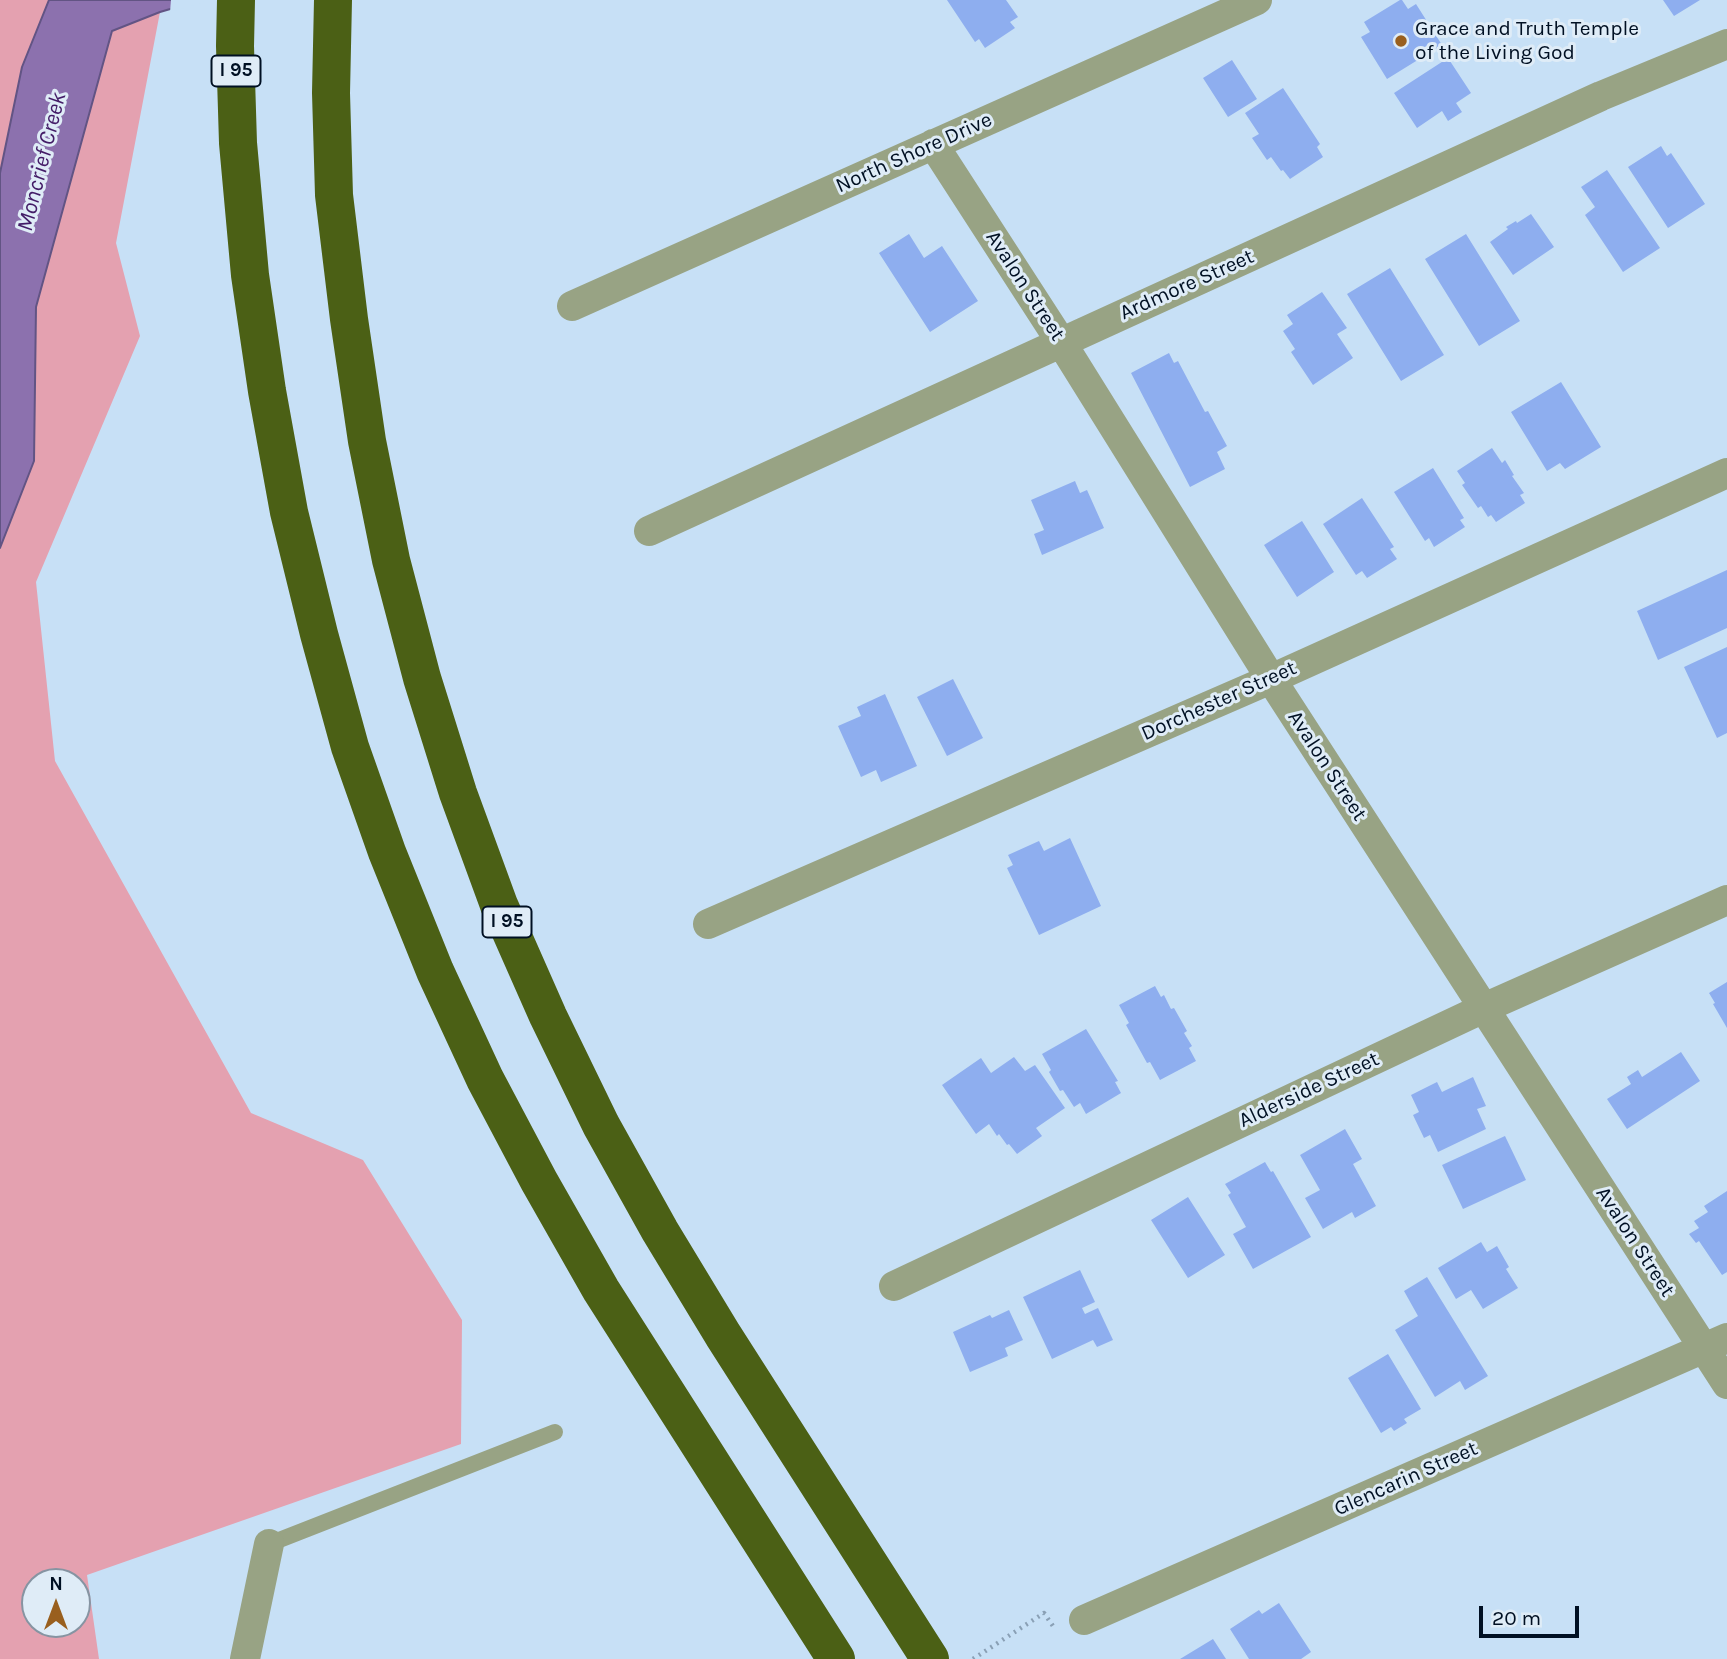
<!DOCTYPE html>
<style>
body{margin:0}
#map{position:relative;width:1727px;height:1659px;overflow:hidden;background:#c7e0f6;font-family:Karla,sans-serif}
canvas{display:block}
.north{position:absolute;left:21px;top:1568px;width:70px;height:70px;box-sizing:border-box;background:#dfecf7;border:2px solid #8694a2;border-radius:50%;rotate:0deg;font-size:19px;font-weight:700;line-height:28px;text-align:center;color:#001023}
.north::after{content:'';display:block;margin:auto;width:24px;height:32px;background:#995f1e;clip-path:polygon(50% 0,100% 100%,50% 72%,0 100%)}
.scale{position:absolute;left:1479px;top:1606px;width:100px;height:32px;box-sizing:border-box;border:4px solid #001023;border-top:0;padding-left:9px;font-size:21px;line-height:24px;white-space:nowrap;color:#001023;-webkit-text-stroke:5px #dfecf7;paint-order:stroke}
</style>
<div id="map">
<canvas width="1727" height="1659"></canvas>
<div class="north">N</div>
<div class="scale">20 m</div>
</div>
<script>
const ctx = document.querySelector('canvas').getContext('2d');
ctx.lineJoin = 'round';
function fillPath(path, color) { ctx.fillStyle = color; ctx.fill(path, 'evenodd'); }
const poly = rows => new Path2D(rows.map(r => 'M' + r).join(''));
function stroke(path, color, width, dash) { ctx.strokeStyle = color; ctx.lineWidth = width; ctx.lineCap = dash ? 'butt' : 'round'; ctx.setLineDash(dash || []); ctx.stroke(path); }
function drawText(font, color, halo, rows, align = 'center') {
  ctx.font = font + ' Karla,sans-serif'; ctx.lineWidth = 6; ctx.setLineDash([]); ctx.textBaseline = 'middle'; ctx.strokeStyle = halo; ctx.fillStyle = color; for (const [text, x, y, turn = 0] of rows) {
    ctx.save(); ctx.translate(x, y); ctx.rotate((+turn || 0) * Math.PI / 180); ctx.textAlign = isNaN(turn) ? turn : align; if (halo) ctx.strokeText(text, 0, 0); ctx.fillText(text, 0, 0); ctx.restore();
  }
}
fillPath(poly([
 [0,0,49,0,22,67,0,173],
 [160,12,116,243,140,336,36,582,55,761,251,1113,363,1160,462,1320,461,1444,87,1575,99,1659,0,1659,0,548,34,461,36,308,112,31],
 [35,1582,77,1582,77,1624,35,1624]
]), '#e4a1b0');
const water = poly([
 [49,0,201,0,160,12,112,31,36,307,34,461,0,548,0,173,22,67,49,0]
]);
fillPath(water, '#8c71ae');
stroke(water, '#625484', 2);
fillPath(poly([
 [171,0,204,0,202,3,170,12]
]), '#c7e0f6');
fillPath(poly([
 [947,0,1006,0,1018,17,1010,22,1015,28,985,48,979,39,975,42],
 [1400,0,1402,0,1408,9,1416,4,1442,45,1387,79,1361,37,1370,32,1364,22],
 [1663,0,1700,0,1674,16],
 [1448,58,1471,93,1456,103,1462,112,1448,121,1442,111,1417,128,1394,93],
 [1232,60,1257,99,1228,117,1203,78],
 [1283,88,1320,144,1317,147,1323,157,1290,179,1283,170,1281,171,1271,157,1267,160,1252,138,1259,134,1245,113],
 [1661,146,1667,156,1671,153,1705,204,1668,228,1628,167],
 [1607,170,1660,248,1623,272,1585,215,1595,207,1581,187],
 [1531,214,1554,247,1513,275,1490,242,1508,229,1506,227,1516,221,1517,223],
 [909,234,924,258,942,246,978,301,930,332,879,253],
 [1466,234,1520,321,1479,346,1425,259],
 [1390,268,1444,355,1401,381,1347,294],
 [1322,292,1347,328,1337,334,1353,358,1313,385,1291,352,1295,349,1283,331,1293,324,1287,315],
 [1169,353,1174,363,1178,361,1205,412,1208,411,1227,446,1217,452,1225,469,1190,487,1131,373],
 [1561,382,1601,447,1565,469,1560,463,1547,471,1511,412],
 [1492,448,1502,463,1505,460,1514,475,1512,476,1524,493,1520,495,1525,503,1496,522,1491,515,1488,517,1481,506,1478,508,1462,485,1465,483,1457,471],
 [1433,468,1464,518,1460,520,1465,527,1434,547,1429,538,1425,541,1394,492],
 [1075,481,1080,493,1087,490,1104,528,1042,555,1034,534,1044,530,1031,500],
 [1362,498,1394,547,1390,549,1397,559,1367,578,1362,571,1356,575,1323,524],
 [1302,521,1334,572,1297,597,1264,545],
 [1727,570,1727,628,1658,660,1637,611],
 [1727,647,1727,733,1717,738,1684,667],
 [953,679,983,738,947,756,917,697],
 [885,694,917,766,881,782,876,770,861,777,838,726,861,716,857,707],
 [1070,838,1101,906,1039,935,1007,868,1013,865,1008,855,1039,841,1044,851],
 [1727,982,1727,1028,1713,1004,1715,1003,1709,993],
 [1155,986,1161,997,1164,995,1171,1009,1174,1008,1187,1031,1184,1033,1192,1046,1189,1048,1196,1061,1160,1080,1150,1062,1147,1063,1126,1025,1129,1023,1119,1005],
 [1086,1029,1118,1081,1115,1082,1121,1093,1086,1114,1080,1103,1074,1107,1063,1090,1060,1091,1049,1072,1051,1070,1042,1054],
 [1681,1052,1700,1081,1627,1129,1607,1099,1631,1084,1627,1077,1638,1070,1642,1077],
 [1014,1057,1025,1071,1035,1065,1065,1108,1036,1128,1042,1136,1017,1154,1009,1144,1007,1145,999,1134,997,1136,989,1124,976,1134,942,1085,981,1058,991,1073],
 [1473,1077,1486,1106,1477,1109,1486,1129,1438,1152,1430,1135,1424,1138,1413,1115,1419,1112,1411,1095,1437,1082,1442,1092],
 [1345,1129,1362,1159,1353,1164,1376,1206,1355,1218,1352,1212,1323,1229,1305,1198,1320,1190,1300,1155],
 [1505,1136,1526,1180,1463,1209,1442,1165],
 [1265,1162,1271,1172,1273,1171,1311,1237,1253,1269,1233,1234,1246,1227,1228,1195,1231,1193,1225,1184],
 [1727,1191,1727,1272,1722,1275,1699,1241,1696,1243,1689,1234,1699,1228,1694,1221,1708,1212,1704,1206],
 [1188,1197,1225,1255,1188,1278,1151,1220],
 [1481,1242,1487,1252,1497,1246,1509,1267,1506,1269,1518,1288,1483,1309,1471,1290,1456,1299,1438,1268],
 [1080,1270,1095,1302,1082,1308,1085,1314,1098,1308,1113,1340,1097,1347,1093,1340,1052,1359,1023,1297],
 [1427,1277,1488,1376,1465,1390,1460,1381,1435,1397,1395,1330,1418,1316,1404,1291],
 [1009,1310,1023,1340,1005,1348,1008,1356,970,1372,953,1332,990,1315,992,1318],
 [1388,1354,1421,1409,1404,1419,1407,1423,1394,1431,1391,1427,1381,1433,1348,1378],
 [1279,1603,1311,1652,1301,1659,1249,1659,1230,1629,1259,1610,1262,1614],
 [1213,1639,1226,1659,1180,1659]
]), '#8eaeef');
stroke(poly([
 [973,1659,1044,1613,1053,1626]
]), '#8aa0b5', 4.5, [2, 5]);
stroke(poly([
 [269,1544,555,1432]
]), '#98a384', 16);
stroke(poly([
 [933,144,1061,342,1271,679,1727,1384],
 [572,306,1257,0],
 [649,531,1601,96,1727,44],
 [708,924,1271,679,1727,473],
 [894,1286,1484,1008,1727,900],
 [1084,1620,1727,1338],
 [245,1659,269,1544]
]), '#98a384', 30);
stroke(poly([
 [236,0,235,46,238,143,250,275,267,391,289,512,319,634,350,747,387,852,435,971,485,1079,539,1181,601,1290,836,1659],
 [333,0,331,93,334,195,349,319,367,441,391,560,422,678,458,793,499,905,548,1016,601,1125,660,1231,723,1335,930,1659]
]), '#4b6015', 38);
for (const [x, y, r, color] of [
 [1401,41,7,"#995f1e"]
]) { const dot = new Path2D(); dot.arc(x, y, r, 0, 2 * Math.PI); ctx.fillStyle = color; ctx.fill(dot); stroke(dot, '#dfecf7', 2.5); }
for (const [x, y, w] of [
 [236,71,49],
 [507,922,49]
]) { const box = new Path2D(); box.roundRect(x - w / 2, y - 15.5, w, 31, 5); ctx.fillStyle = '#dfecf7'; ctx.fill(box); stroke(box, '#001023', 2); }
drawText('bold 19px', '#001023', null, [
 ["I 95",236,71],
 ["I 95",507,922]
]);
drawText('21px', '#001023', '#dfecf7', [
 ["Grace and Truth Temple",1415,29],
 ["of the Living God",1415,53]
], 'left');
drawText('21px', '#001023', '#dfecf7', [
 ["North Shore Drive",914,153,-24],
 ["Ardmore Street",1187,285,-24],
 ["Avalon Street",1025,286,57],
 ["Dorchester Street",1219,701,-24],
 ["Avalon Street",1327,766,57],
 ["Alderside Street",1309,1090,-25],
 ["Avalon Street",1635,1242,57],
 ["Glencarin Street",1406,1479,-24]
]);
drawText('italic 23px', '#431c67', '#dfecf7', [
 ["Moncrief Creek",42,162,-76]
]);
</script>
